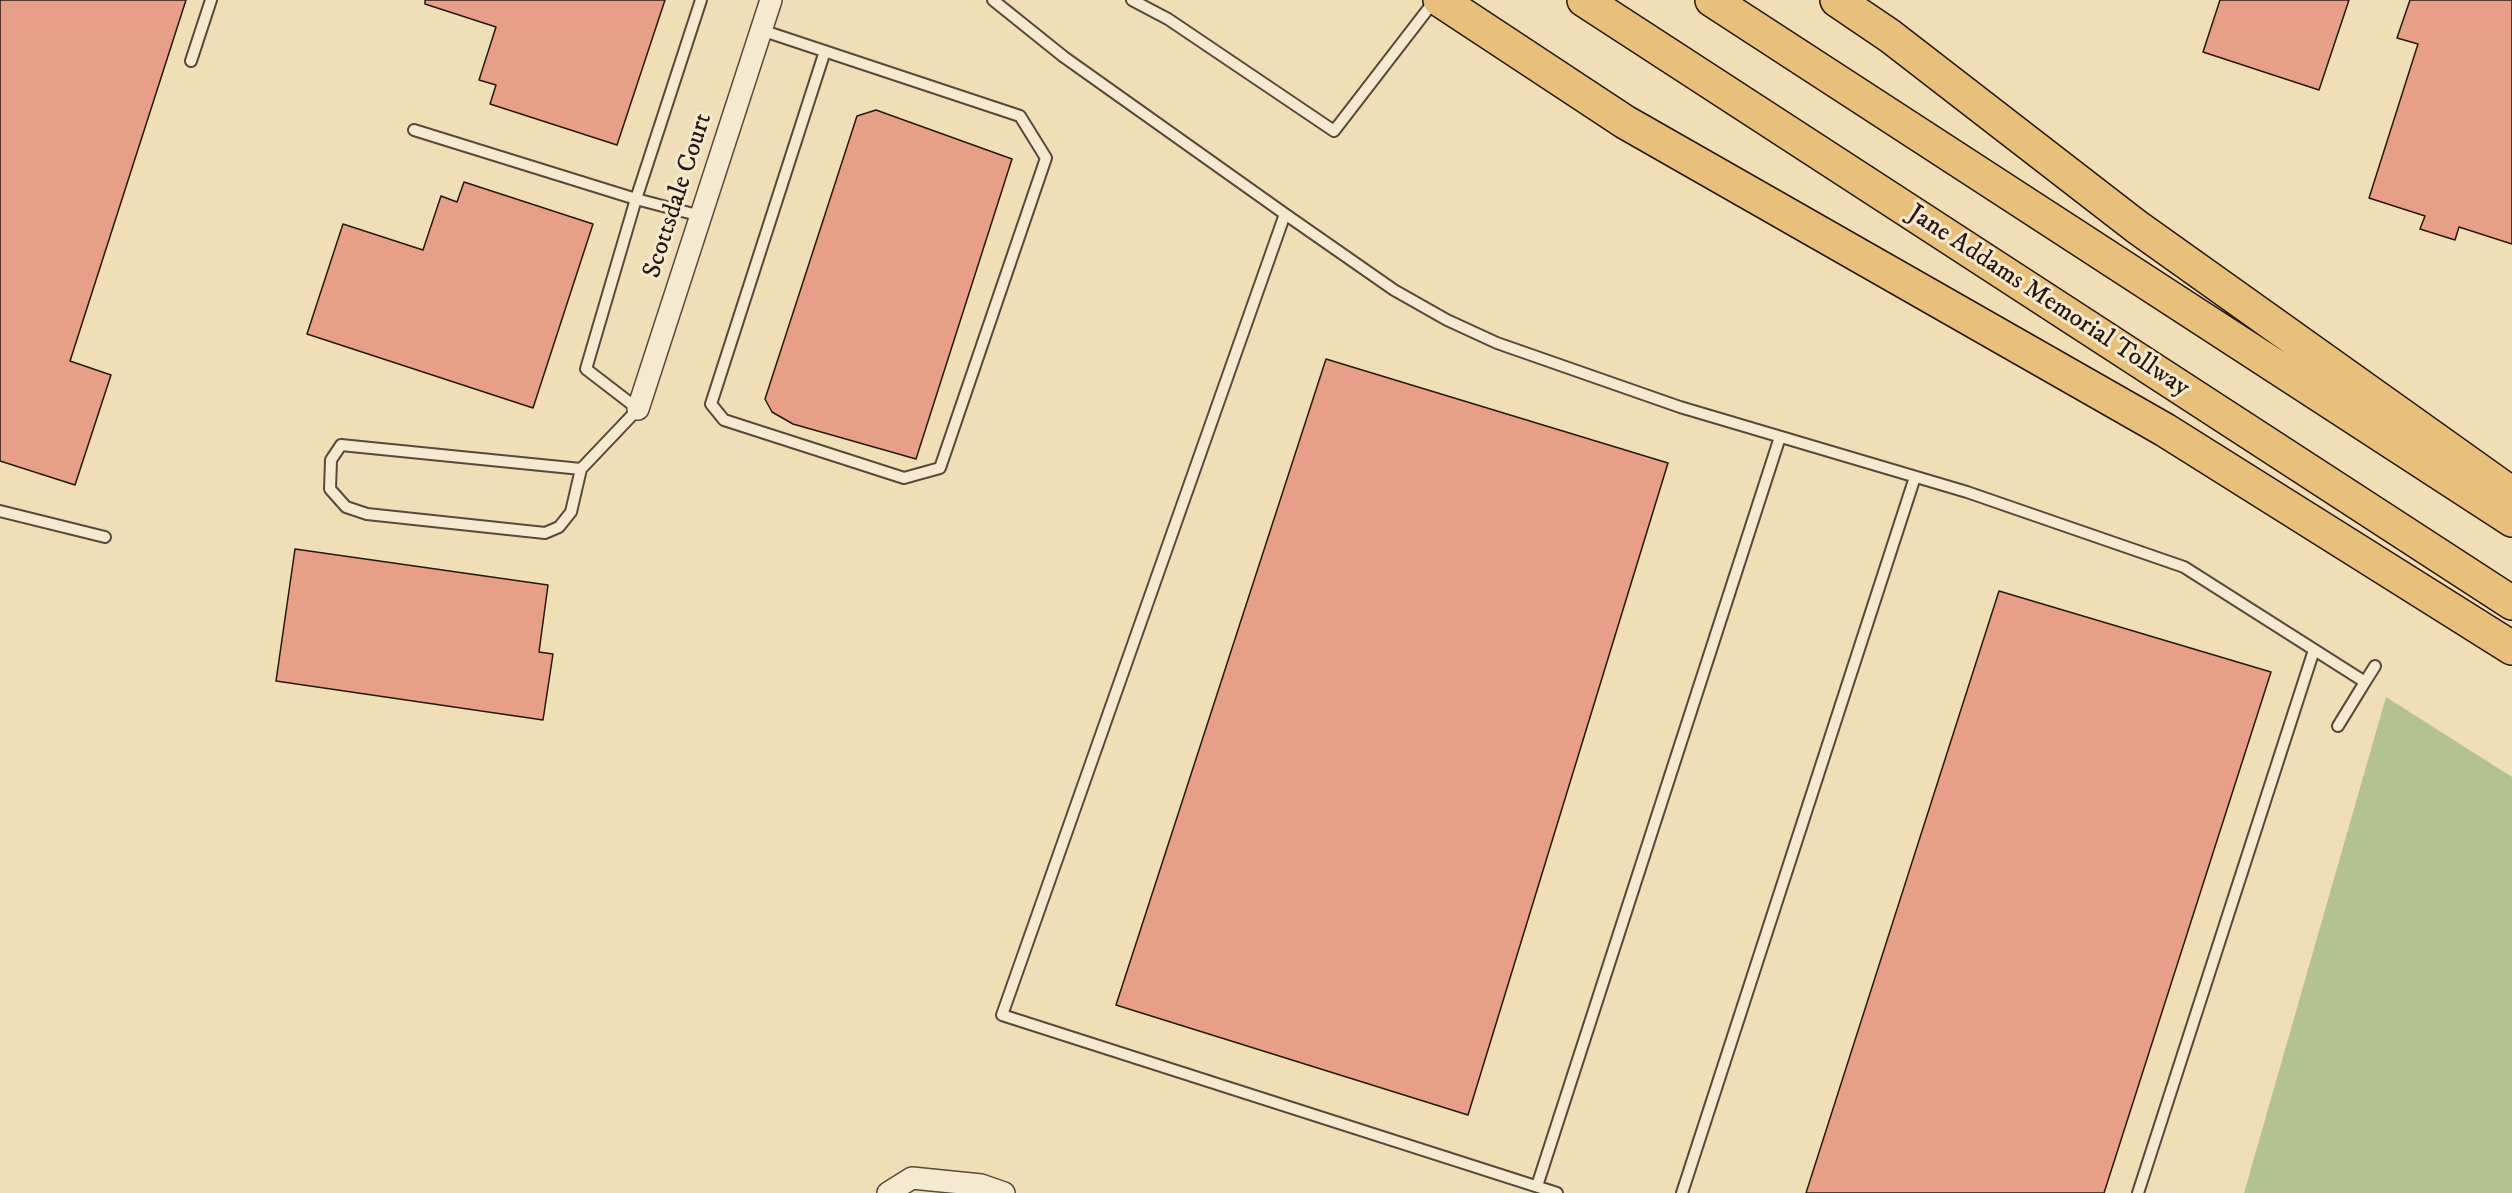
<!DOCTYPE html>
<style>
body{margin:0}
canvas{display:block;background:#efdeb6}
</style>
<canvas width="2512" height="1193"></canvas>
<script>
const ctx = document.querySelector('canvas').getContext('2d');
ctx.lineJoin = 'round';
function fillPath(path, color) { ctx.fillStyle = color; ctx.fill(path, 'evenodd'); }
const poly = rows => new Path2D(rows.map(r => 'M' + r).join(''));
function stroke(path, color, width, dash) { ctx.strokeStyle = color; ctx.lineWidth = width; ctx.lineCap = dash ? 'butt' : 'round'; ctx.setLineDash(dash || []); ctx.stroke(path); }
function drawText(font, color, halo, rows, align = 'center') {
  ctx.font = font + ' "IM FELL DW Pica",serif'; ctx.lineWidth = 6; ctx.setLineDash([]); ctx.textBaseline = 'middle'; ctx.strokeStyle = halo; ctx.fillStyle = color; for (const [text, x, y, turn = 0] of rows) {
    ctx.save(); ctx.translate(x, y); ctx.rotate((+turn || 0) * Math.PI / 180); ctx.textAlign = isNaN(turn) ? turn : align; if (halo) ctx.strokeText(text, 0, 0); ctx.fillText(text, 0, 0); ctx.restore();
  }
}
fillPath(poly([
 [2386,697,2512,777,2512,1193,2244,1193]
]), '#b4c292');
const building = poly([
 [0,0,186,0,70,361,111,375,75,485,0,461,0,0],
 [425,0,665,0,617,145,490,104,496,85,479,80,496,27,425,4,425,0],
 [2220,0,2349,0,2319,90,2203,52,2220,0],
 [2410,0,2512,0,2512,244,2459,227,2455,240,2420,229,2425,216,2369,198,2418,44,2397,38,2410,0],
 [876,110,1012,159,916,459,793,424,772,412,765,399,857,116,876,110],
 [464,182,593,224,533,408,307,334,343,224,423,250,441,196,457,202,464,182],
 [1326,359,1668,463,1468,1115,1116,1005,1326,359],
 [295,549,548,585,539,652,553,654,543,720,276,681,295,549],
 [1999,591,2271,672,2104,1193,1806,1193,1999,591]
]);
fillPath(building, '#e89f87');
stroke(building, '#261810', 1.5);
const service = poly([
 [993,0,1064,57,1285,214,1394,290,1447,320,1497,343,1680,407,1967,492,2184,567,2365,682,2375,666],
 [1132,0,1168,19,1334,131,1435,0],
 [761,30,1020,116,1046,158,940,468,904,478,724,420,711,404,825,51],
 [191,61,211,0],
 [414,130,636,199,586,369,638,409,581,469,571,512,559,527,545,533,367,514,346,507,330,489,331,460,341,445,581,469],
 [1285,214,1002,1015,1557,1193],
 [701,216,636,199,701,0],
 [0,511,105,537],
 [2338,726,2365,682],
 [1537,1186,1780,437],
 [1682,1193,1915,477],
 [2138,1193,2314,650]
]);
const minor = poly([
 [638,409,771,0],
 [888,1193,912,1178,981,1185,1004,1193]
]);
const motorway = poly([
 [1440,0,1625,122,2165,430,2512,648],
 [1584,0,2512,603],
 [1712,0,2512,520],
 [1837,0,1890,36,2137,227,2512,494]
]);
stroke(service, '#584a3a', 14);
stroke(minor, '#584a3a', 24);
stroke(motorway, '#261810', 36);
stroke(service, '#f5ead0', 10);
stroke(minor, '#f5ead0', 21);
stroke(motorway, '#e8bf7b', 33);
drawText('26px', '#261810', '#f5ead0', [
 ["Scottsdale Court",679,196,-72],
 ["Jane Addams Memorial Tollway",2048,302,33]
]);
</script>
